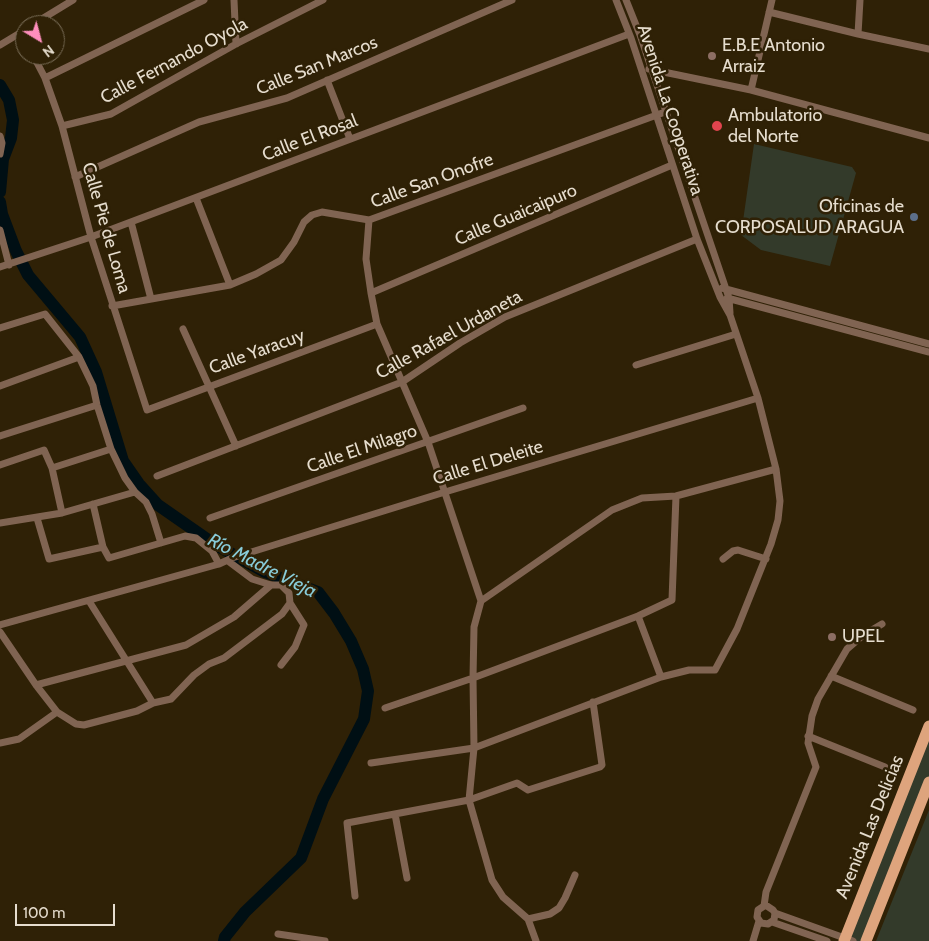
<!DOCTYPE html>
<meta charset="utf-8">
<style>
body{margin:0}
#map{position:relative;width:929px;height:941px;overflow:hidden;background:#2f2106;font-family:Cabin,sans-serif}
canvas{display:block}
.north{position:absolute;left:15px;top:15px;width:50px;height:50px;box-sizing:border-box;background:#2f2106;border:1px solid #786c56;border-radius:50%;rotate:143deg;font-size:14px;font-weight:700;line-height:20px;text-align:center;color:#e6ddce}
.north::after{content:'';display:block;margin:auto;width:18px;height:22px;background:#fe8ebc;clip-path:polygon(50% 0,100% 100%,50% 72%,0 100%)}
.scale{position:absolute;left:15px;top:904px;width:100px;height:22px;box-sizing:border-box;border:2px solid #e6ddce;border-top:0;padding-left:6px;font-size:15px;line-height:18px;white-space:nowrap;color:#e6ddce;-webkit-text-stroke:4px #2f2106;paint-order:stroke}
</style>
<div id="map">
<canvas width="929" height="941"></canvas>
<div class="north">N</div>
<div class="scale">100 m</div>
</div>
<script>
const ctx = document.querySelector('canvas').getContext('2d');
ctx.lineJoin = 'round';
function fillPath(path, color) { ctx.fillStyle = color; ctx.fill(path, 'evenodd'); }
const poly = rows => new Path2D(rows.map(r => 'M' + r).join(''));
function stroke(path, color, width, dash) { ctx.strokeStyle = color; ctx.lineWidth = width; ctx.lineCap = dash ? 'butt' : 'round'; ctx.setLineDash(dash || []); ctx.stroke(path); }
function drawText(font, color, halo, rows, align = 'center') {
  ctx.font = font + ' Cabin,sans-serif'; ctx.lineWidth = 5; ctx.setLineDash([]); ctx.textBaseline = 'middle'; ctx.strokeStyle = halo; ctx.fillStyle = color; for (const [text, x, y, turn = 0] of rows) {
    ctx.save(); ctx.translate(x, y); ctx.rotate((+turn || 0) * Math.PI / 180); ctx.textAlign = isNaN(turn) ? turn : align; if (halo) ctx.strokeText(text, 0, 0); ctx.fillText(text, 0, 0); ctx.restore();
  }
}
fillPath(poly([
 [754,144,852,167,856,173,830,266,761,250,741,235],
 [929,727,929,782,866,941,844,941],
 [929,810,929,941,876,941]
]), '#333a2a');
stroke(poly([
 [0,85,9,100,13,120,11,138,3,159,0,192],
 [0,202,2,214,16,251,28,275,80,337,96,372,123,461,139,484,158,505,214,544,265,572,318,592,334,613,351,641,363,669,368,691,364,719,323,799,301,858,245,912,225,937,224,941]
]), '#000f14', 12);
stroke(poly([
 [234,0,236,44],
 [626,0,640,35,729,298,730,313],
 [769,12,858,34,929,49],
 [32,25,73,0],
 [20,34,25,41],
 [858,34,860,0],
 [0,45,25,30],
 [33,55,45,78,62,126,91,237,147,410,377,324],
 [649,69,751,90,929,138],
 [45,78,204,0],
 [327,80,350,139],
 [751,90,772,0],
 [62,126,111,114,236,44,323,0],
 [0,136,2,143,0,154],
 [75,177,199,122,287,98,512,0],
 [196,198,230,285],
 [369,220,366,259,371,293,377,324,428,442,481,601,474,627,473,678,474,748,469,800,492,880,503,897,528,919,536,941],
 [131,222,151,299],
 [0,230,9,265],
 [0,267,91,237,629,34],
 [722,288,929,344],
 [371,293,672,165],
 [727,298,929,352],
 [112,306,230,285,256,274,281,260,294,242,304,222,312,215,322,212,369,220,665,112],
 [0,328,45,314,79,357,93,386,97,405,111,449,125,478,135,492,146,502,152,514,161,543],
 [183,329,236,446],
 [636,365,736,334],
 [0,386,79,357],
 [0,436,97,405],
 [0,465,44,450,52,468,111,449],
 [52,468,62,513],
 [157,476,402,382,460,343,505,317,697,239],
 [93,504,103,547,109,558,185,536,196,538,212,551,219,564],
 [37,518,49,559,103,547],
 [210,518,523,408],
 [0,523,62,513,135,492],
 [723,559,733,551,738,550,766,559],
 [89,601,153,703],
 [481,601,612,510,642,498,676,496,776,469],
 [638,616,661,677],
 [0,625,219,564,232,558,445,492,758,398],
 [0,632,36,685,57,712,76,724,84,725,137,711,153,703,171,699,194,675,209,664,224,658,282,614,290,603,289,593,281,585,271,585,252,579,228,561],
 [281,665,295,647,304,625,290,603],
 [831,676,913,710],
 [36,685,186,645,234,617,271,585],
 [385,708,473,678,638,616,672,600,676,496],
 [808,736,885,767],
 [0,743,19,739,57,712],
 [371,763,474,748,661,677,689,670,715,670,737,629,771,544,778,520,780,501,776,469,758,398,730,315,720,297,697,239,631,38,616,0],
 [395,814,407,878],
 [355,896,347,823,469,800,517,783,528,790,600,767,602,765,593,702],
 [764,906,766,892,816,767,808,743,812,716,818,699,847,649,862,636,882,624],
 [775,913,774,920,768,924,761,923,757,917,758,910,764,906,767,906,773,910,775,913,853,941],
 [528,919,550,914,559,908,565,898,575,875],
 [772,922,827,941],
 [278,934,325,941],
 [753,941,759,921]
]), '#806452', 7);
stroke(poly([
 [844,941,929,726],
 [866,941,929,782]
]), '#dea47d', 11);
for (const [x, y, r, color] of [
 [712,56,5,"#8d6e63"],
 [717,126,6,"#e0444e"],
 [914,217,5,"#5c6f8a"],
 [832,637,5,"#8d6e63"]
]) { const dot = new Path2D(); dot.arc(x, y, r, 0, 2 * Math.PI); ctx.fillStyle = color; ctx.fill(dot); stroke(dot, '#2f2106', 2); }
drawText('18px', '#e6ddce', '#2f2106', [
 ["E.B.E Antonio",722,46],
 ["Arraiz",722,67],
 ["Ambulatorio",728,116],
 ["del Norte",728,137],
 ["Oficinas de",904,207,"right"],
 ["CORPOSALUD ARAGUA",904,228,"right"],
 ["UPEL",842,637]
], 'left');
drawText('18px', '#e6ddce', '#2f2106', [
 ["Calle Fernando Oyola",174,61,-28],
 ["Calle San Marcos",317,66,-22],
 ["Avenida La Cooperativa",670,110,72],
 ["Calle El Rosal",310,138,-21],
 ["Calle San Onofre",432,181,-20],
 ["Calle Guaicaipuro",516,215,-23],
 ["Calle Pie de Loma",106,228,74],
 ["Calle Rafael Urdaneta",449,335,-29],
 ["Calle Yaracuy",257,352,-20],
 ["Calle El Milagro",362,449,-19],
 ["Calle El Deleite",488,463,-17],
 ["Avenida Las Delicias",870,827,-68]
]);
drawText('italic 19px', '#88ccd9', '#2f2106', [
 ["Río Madre Vieja",262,566,27]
]);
</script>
